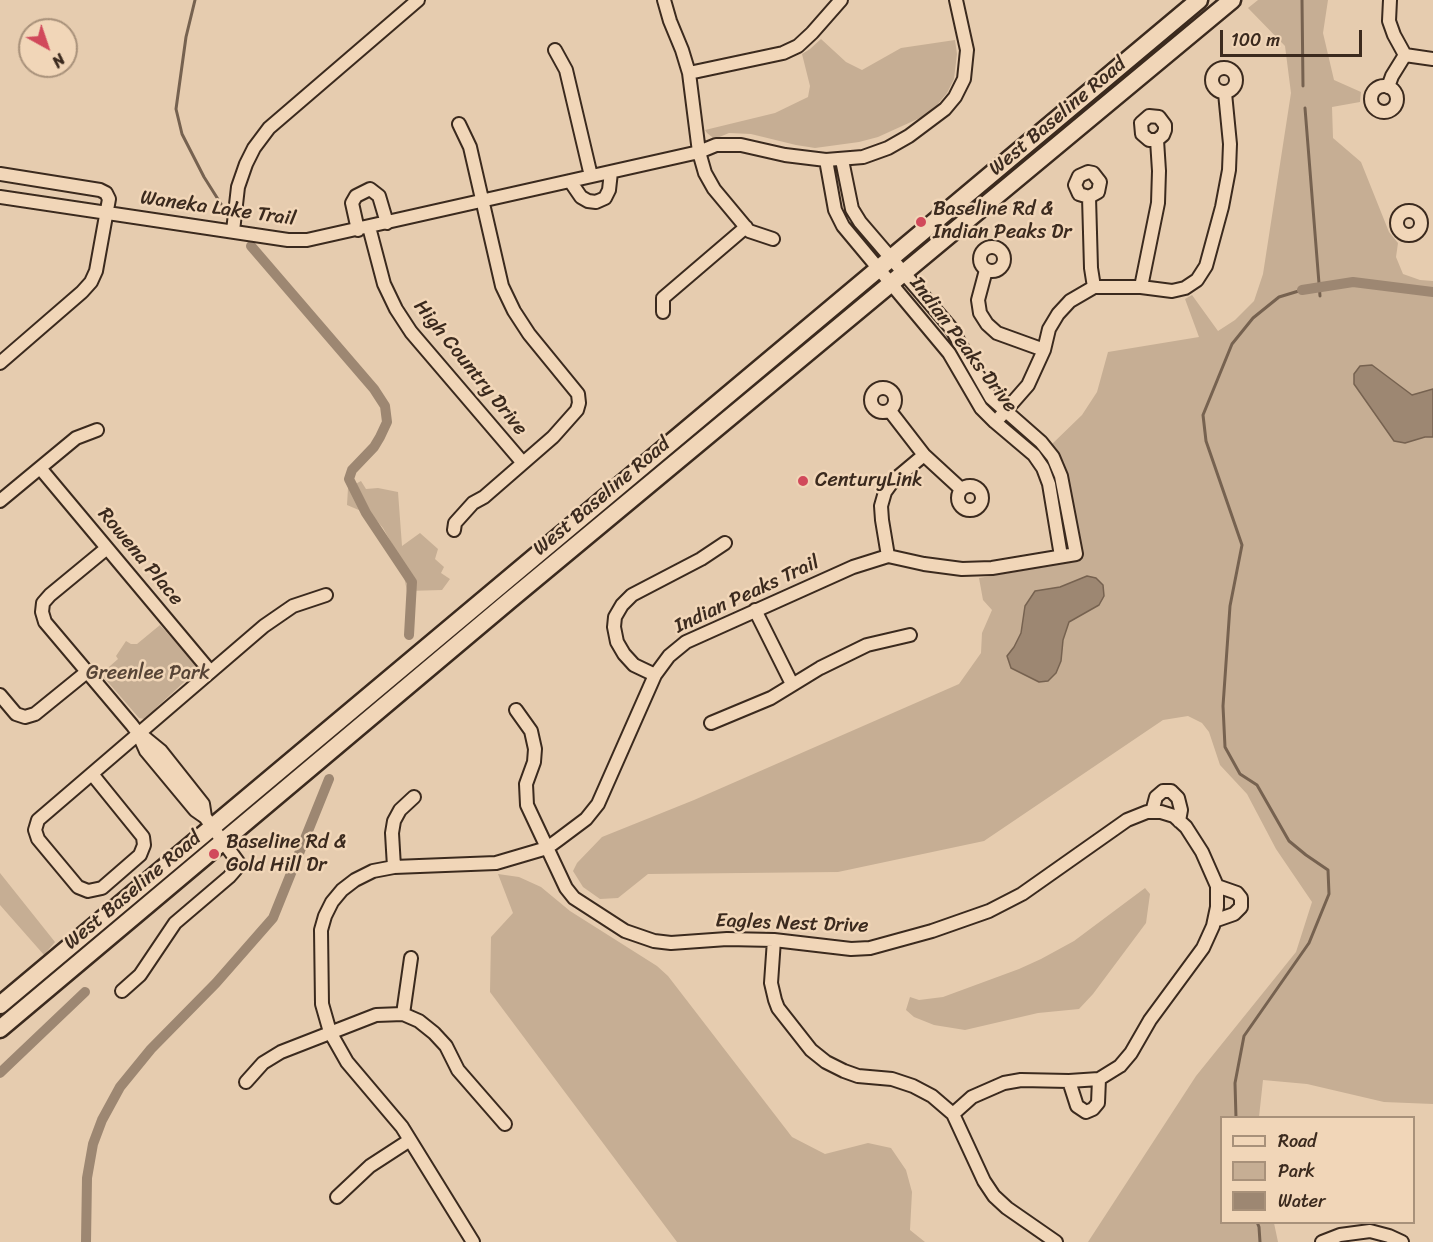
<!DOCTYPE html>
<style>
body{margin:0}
#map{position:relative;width:1433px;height:1242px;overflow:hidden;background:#e6ccaf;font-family:Sriracha,sans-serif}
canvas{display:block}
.legend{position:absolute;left:1220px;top:1116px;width:195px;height:108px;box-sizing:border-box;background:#f1d6b8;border:2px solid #a8917a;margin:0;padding:8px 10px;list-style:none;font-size:18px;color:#3b2a1e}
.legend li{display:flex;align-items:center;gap:12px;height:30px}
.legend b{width:30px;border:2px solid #a8917a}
.north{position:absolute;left:18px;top:18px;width:60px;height:60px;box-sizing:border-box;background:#f1d6b8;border:2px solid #a8917a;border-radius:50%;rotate:140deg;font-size:16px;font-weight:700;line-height:24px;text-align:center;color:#3b2a1e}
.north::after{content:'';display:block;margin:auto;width:21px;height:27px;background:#d1495b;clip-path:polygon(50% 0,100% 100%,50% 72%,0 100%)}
.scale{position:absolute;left:1220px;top:30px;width:142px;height:27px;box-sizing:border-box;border:3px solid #3b2a1e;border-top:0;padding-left:8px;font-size:18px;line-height:21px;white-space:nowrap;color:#3b2a1e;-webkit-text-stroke:4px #f1d6b8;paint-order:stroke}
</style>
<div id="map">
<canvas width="1433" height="1242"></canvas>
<ul class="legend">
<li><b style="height:8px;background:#f1d6b8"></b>Road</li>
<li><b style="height:16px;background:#c6ae94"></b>Park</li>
<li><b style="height:16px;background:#9d8772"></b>Water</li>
</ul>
<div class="north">N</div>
<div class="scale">100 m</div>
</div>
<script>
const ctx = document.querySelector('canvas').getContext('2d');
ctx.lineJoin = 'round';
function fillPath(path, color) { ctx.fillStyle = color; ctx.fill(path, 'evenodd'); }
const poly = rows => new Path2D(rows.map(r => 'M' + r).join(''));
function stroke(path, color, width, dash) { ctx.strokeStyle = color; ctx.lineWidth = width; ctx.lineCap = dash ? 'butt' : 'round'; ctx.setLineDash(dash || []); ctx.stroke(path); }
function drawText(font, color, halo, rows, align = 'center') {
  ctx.font = font + ' Sriracha,sans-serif'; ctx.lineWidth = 5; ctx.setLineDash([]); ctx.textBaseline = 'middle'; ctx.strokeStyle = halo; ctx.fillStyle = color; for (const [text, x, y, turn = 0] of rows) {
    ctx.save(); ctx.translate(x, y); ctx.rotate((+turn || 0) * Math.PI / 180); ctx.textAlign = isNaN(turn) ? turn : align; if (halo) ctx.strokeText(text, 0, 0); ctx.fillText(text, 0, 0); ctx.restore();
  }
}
fillPath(poly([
 [1258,0,1328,0,1323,33,1334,80,1361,92,1360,102,1332,107,1333,138,1361,162,1389,232,1398,243,1396,257,1403,274,1420,280,1433,281,1433,1104,1384,1102,1307,1084,1263,1080,1259,1117,1222,1118,1222,1222,1274,1223,1278,1242,1088,1242,1196,1076,1296,952,1312,902,1276,849,1247,794,1220,765,1209,732,1202,723,1188,716,1163,720,984,841,838,872,648,874,618,898,600,899,583,887,573,871,577,863,602,837,694,800,959,684,981,653,982,633,992,610,983,600,979,578,1080,561,1063,467,1051,445,1082,415,1097,392,1108,352,1199,337,1185,299,1192,295,1218,331,1235,320,1254,301,1263,274,1291,93,1285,46,1248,8],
 [821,39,846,62,862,70,901,48,955,40,957,54,954,79,947,93,937,105,922,117,878,137,859,142,815,148,796,145,751,134,729,133,717,138,712,137,707,133,705,130,775,113,808,97,810,86,802,54,810,49],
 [361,481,366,489,378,488,398,492,402,546,420,533,438,549,435,559,444,567,441,573,450,579,442,590,407,591,400,558,383,528,373,516,347,505,348,488],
 [160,625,192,660,197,668,195,672,157,707,151,714,144,719,139,718,101,674,118,659,116,656,126,641,131,644,137,644],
 [0,873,55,942,44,955,0,905],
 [498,874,519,877,541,887,570,911,657,966,668,976,792,1137,825,1154,868,1143,891,1148,906,1170,912,1192,910,1230,925,1242,677,1242,490,992,491,937,513,913],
 [1145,888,1150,894,1146,923,1093,994,1079,1009,1038,1013,965,1030,934,1025,914,1017,906,1010,910,997,919,1000,943,997,1019,969,1041,959,1074,941]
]), '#c6ae94');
const water = poly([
 [1372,365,1412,395,1433,389,1433,437,1425,437,1405,443,1394,441,1354,384,1354,374,1360,366,1372,365],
 [1087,576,1096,578,1103,585,1104,596,1099,605,1069,622,1063,640,1061,661,1056,673,1048,681,1039,682,1011,668,1007,656,1014,647,1021,633,1025,606,1035,591,1060,587,1087,576]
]);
fillPath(water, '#9d8772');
stroke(water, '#766250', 1.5);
stroke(poly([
 [195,0,186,37,176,109,182,134,204,177,221,204],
 [1302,0,1303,86],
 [1305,108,1320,296],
 [1236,1118,1235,1083,1244,1036,1309,943,1329,894,1328,870,1306,855,1289,841,1257,785,1240,774,1225,747,1223,706,1230,606,1242,545,1206,441,1203,415,1232,344,1253,318,1279,297,1302,290],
 [1257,1222,1259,1227,1260,1242]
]), '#766250', 3);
stroke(poly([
 [251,246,374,389,385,406,387,422,380,437,374,447,352,470,349,479,366,513,412,582,409,635],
 [1302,290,1353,282,1433,292],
 [0,1073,85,992],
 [86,1242,87,1178,93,1144,102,1120,120,1087,151,1049,216,983,273,918,329,779]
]), '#9d8772', 10);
const minor = poly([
 [664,0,670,21,682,50,689,73,699,152,705,173,714,189,749,231,773,239],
 [1390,0,1389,21,1394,35,1405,55],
 [555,50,566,70,591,176],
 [1405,55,1433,59],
 '1212 80a12 12 0 1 1 24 0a12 12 0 1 1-24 0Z',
 [689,73,783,53,798,46,812,33,841,0],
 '1371 99a13 13 0 1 1 26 0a13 13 0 1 1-26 0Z',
 [1388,87,1392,76,1405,55],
 [826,160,835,210,843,226,949,353,981,408,995,422,1034,455,1043,468,1049,484,1061,556],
 [0,174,100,190,106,193,109,199,96,271,91,282,82,292,0,363],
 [570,181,581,197,588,201,596,202,605,198,609,190,611,172],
 [0,197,288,240,307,240,699,152,716,145,741,145,785,155,826,160,863,157,888,148,909,136,945,109,955,97,964,79,967,50,956,0],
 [1089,197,1079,194,1075,185,1079,176,1088,172,1093,173,1100,182,1098,192,1089,197,1091,268,1094,287],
 '1397 223a12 12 0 1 1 24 0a12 12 0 1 1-24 0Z',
 [369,227,384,284,396,309,411,332,523,463],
 [358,230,352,203,356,196,370,189,379,196,387,223],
 [233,231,238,187,246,164,254,148,269,128,418,0],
 '980 259a12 12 0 1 1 24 0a12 12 0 1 1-24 0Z',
 [986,270,978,300,980,313,987,324,997,333,1044,350],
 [1141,287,1158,203,1159,171,1157,140,1163,135,1165,130,1165,125,1159,117,1149,116,1141,123,1142,134,1149,140,1157,140],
 [663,312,663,298,746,227],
 '871 400a12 12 0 1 1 24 0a12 12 0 1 1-24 0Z',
 [890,411,924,455,961,489],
 [1000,417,1028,385,1044,350,1049,329,1058,314,1070,301,1094,287,1141,287,1172,291,1185,288,1197,280,1206,266,1222,207,1229,170,1230,144,1225,93],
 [40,468,210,671],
 '958 498a12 12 0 1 1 24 0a12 12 0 1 1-24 0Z',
 [0,501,76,438,97,430],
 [454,530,455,523,473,503,484,497,553,437,577,410,579,403,578,394,529,334,514,311,502,286,470,147,459,124],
 [107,548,50,595,43,603,42,612,45,622,132,725,138,733,146,751,195,810,205,817,238,862,236,869,229,877,175,923,140,975,122,991],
 [888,556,882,520,881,506,885,492,893,481,924,455],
 [755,610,792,684],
 [655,675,634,665,624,654,617,642,614,627,615,617,622,605,632,595,701,559,725,543],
 [0,695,16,714,25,717,35,714,88,671],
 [516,710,531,731,535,749,534,762,526,784,527,805,566,888,574,898,625,931,654,941,671,943,727,939,774,940,851,949,870,948,932,931,989,911,1022,894,1127,820,1147,812,1161,812,1174,816,1186,827,1202,852,1217,886,1217,907,1213,926,1203,948,1150,1020,1131,1053,1120,1066,1099,1079,1069,1081,1021,1080,1004,1083,972,1097,953,1114],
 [711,723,771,698,820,668,867,645,910,635],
 [139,733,161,751,203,804,205,817],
 [92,774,143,837,144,845,140,855,102,888,88,891,78,887,38,839,35,830,38,820,264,626,293,606,326,595],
 [1152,812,1156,797,1163,791,1171,791,1178,798,1181,810,1179,821],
 [394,867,392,833,394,821,400,810,414,797],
 [1214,921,1234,914,1241,907,1241,898,1237,893,1217,886],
 [774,940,771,983,775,1000,778,1008,811,1050,826,1062,844,1071,858,1076,892,1079,913,1086,932,1096,953,1114,984,1181,994,1196,1007,1208,1056,1242],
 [403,1014,411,958],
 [1069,1081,1077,1106,1086,1112,1093,1109,1098,1103,1099,1079],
 [246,1082,263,1063,281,1052,376,1015,403,1014,419,1021,434,1033,446,1046,458,1070,505,1124],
 [337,1197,370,1166,410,1140],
 [473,1242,402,1127,347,1062,330,1032,322,1004,321,930,325,916,332,902,342,890,355,880,373,871,394,867,496,863,547,848,558,840,586,819,598,804,655,675,669,656,686,642,853,567,888,556,924,564,962,569,992,568,1076,554,1061,476,1053,457,1041,442,991,398,951,328,860,222,852,209,842,160],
 [1322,1242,1340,1235,1370,1231,1389,1236,1402,1242]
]);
const major = poly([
 [0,1005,1199,0],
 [0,1029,510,600,1232,0]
]);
stroke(minor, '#3b2a1e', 16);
stroke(major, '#3b2a1e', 21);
stroke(minor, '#f1d6b8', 12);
stroke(major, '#f1d6b8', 16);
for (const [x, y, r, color] of [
 [921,222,6,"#d1495b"],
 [803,481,6,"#d1495b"],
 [214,854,6,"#d1495b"]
]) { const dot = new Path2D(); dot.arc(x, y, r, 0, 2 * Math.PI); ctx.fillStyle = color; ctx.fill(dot); stroke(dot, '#f1d6b8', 2); }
drawText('20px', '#3b2a1e', '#f1d6b8', [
 ["West Baseline Road",1058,117,-40],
 ["Waneka Lake Trail",218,209,8],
 ["Indian Peaks Drive",963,345,53],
 ["High Country Drive",470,368,51],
 ["West Baseline Road",602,497,-40],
 ["Rowena Place",140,557,50],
 ["Indian Peaks Trail",747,595,-25],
 ["West Baseline Road",133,891,-40],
 ["Eagles Nest Drive",792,924,2]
]);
drawText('20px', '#3b2a1e', '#f1d6b8', [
 ["Baseline Rd &",933,210],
 ["Indian Peaks Dr",933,233],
 ["CenturyLink",815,481],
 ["Baseline Rd &",226,843],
 ["Gold Hill Dr",226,866]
], 'left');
drawText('20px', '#574436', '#f1d6b8', [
 ["Greenlee Park",148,674]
]);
</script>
